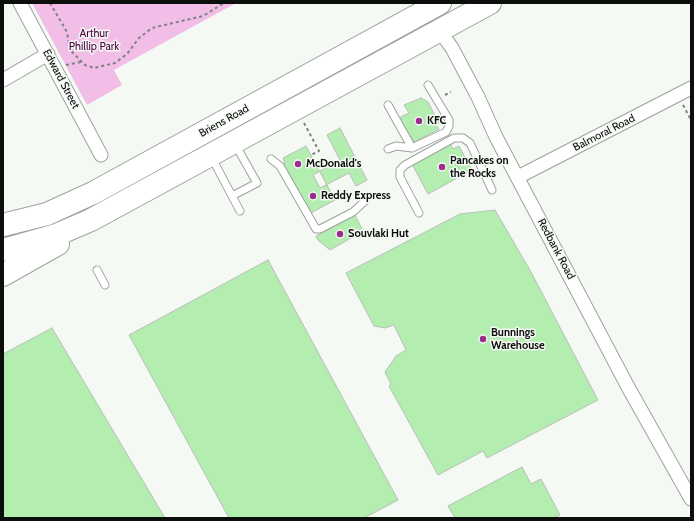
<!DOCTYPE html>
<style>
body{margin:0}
#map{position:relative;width:694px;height:521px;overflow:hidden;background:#f5f9f4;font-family:Cabin,sans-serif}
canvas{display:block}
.frame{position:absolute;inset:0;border:4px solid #0c0e0c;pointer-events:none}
</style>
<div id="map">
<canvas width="694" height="521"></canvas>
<div class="frame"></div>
</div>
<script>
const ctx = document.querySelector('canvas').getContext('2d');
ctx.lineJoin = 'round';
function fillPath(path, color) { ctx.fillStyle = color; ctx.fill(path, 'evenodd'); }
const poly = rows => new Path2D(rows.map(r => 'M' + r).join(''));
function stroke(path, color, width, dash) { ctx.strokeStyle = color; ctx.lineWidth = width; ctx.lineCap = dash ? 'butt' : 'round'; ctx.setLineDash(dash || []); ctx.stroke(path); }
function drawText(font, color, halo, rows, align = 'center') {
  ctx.font = font + ' Cabin,sans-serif'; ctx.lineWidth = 3; ctx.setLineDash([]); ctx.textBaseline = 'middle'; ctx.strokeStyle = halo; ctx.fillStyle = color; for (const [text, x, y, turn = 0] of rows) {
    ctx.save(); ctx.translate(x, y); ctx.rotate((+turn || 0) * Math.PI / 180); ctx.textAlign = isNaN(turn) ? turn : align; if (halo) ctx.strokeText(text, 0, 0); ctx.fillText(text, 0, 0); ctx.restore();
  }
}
fillPath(poly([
 [32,3,236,3,114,70,122,85,87,105]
]), '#f2bde7');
const building = poly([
 [421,98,428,102,439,123,436,125,439,129,414,142,411,136,409,137,399,118,409,113,404,105,421,98],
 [340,128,367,180,356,186,349,173,320,188,313,175,340,160,327,135,340,128],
 [450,143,453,149,459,146,472,170,428,194,412,164,450,143],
 [306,146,335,200,309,214,282,165,285,163,283,158,306,146],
 [495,210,531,272,598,400,487,458,483,451,438,475,389,386,391,384,385,372,396,356,406,350,394,325,385,328,374,326,346,273,460,214,495,210],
 [355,215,363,231,330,250,318,240,316,236,355,215],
 [268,260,398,500,364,518,229,518,129,335,268,260],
 [52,328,165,518,3,518,3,354,52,328],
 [522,467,531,484,541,479,560,515,554,518,455,518,448,506,522,467]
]);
fillPath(building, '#b4edb0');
stroke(building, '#b9bdb8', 1);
const service = poly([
 [388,105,412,148,446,132,449,126,449,120,428,85],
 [235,144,257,183,232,196,240,211],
 [388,149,396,146,412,148],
 [212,158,232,196],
 [271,159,280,166,316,229,320,229,353,212,365,201],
 [419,213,400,177,400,170,405,165,454,138,463,138,470,143,492,190],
 [97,270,105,285]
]);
const minor = poly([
 [20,3,101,155],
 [439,30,452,48,478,97,496,137,628,387,691,499],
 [3,80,48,54],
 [518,177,691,88]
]);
const trunk = poly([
 [3,225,47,214,93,193,440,3],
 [3,250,56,235,91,220,490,3],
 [3,275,58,244]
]);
stroke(service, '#9ea29d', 9);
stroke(minor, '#9ea29d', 15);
stroke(trunk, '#9ea29d', 24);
stroke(poly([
 [50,3,67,32,70,50,85,65,94,68,115,63,127,54,139,38,152,28,203,16,224,3],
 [66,65,81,62],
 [445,95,451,92],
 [683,105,691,120],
 [304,123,319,151,311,155]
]), '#7f827f', 2, [3, 3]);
stroke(service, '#fff', 7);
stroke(minor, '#fff', 13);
stroke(trunk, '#fff', 22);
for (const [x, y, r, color] of [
 [419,121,4,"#9b2d8c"],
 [298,164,4,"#9b2d8c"],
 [442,167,4,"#9b2d8c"],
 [313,196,4,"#9b2d8c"],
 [340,234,4,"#9b2d8c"],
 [483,339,4,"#9b2d8c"]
]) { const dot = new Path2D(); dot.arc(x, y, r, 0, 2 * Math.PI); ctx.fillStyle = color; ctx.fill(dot); stroke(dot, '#f5f9f4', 1.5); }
drawText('11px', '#4d0044', '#f5f9f4', [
 ["Arthur",94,34],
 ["Phillip Park",94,47]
]);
drawText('11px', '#0c0e0c', '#f5f9f4', [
 ["Edward Street",61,79,62],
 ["Briens Road",224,121,-29],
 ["Balmoral Road",604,133,-27],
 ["Redbank Road",556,249,62]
]);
drawText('bold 11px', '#0c0e0c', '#f5f9f4', [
 ["KFC",427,121],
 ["Pancakes on",450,161],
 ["the Rocks",450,174],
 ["McDonald's",306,164],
 ["Reddy Express",321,196],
 ["Souvlaki Hut",348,234],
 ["Bunnings",491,333],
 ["Warehouse",491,346]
], 'left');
</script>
